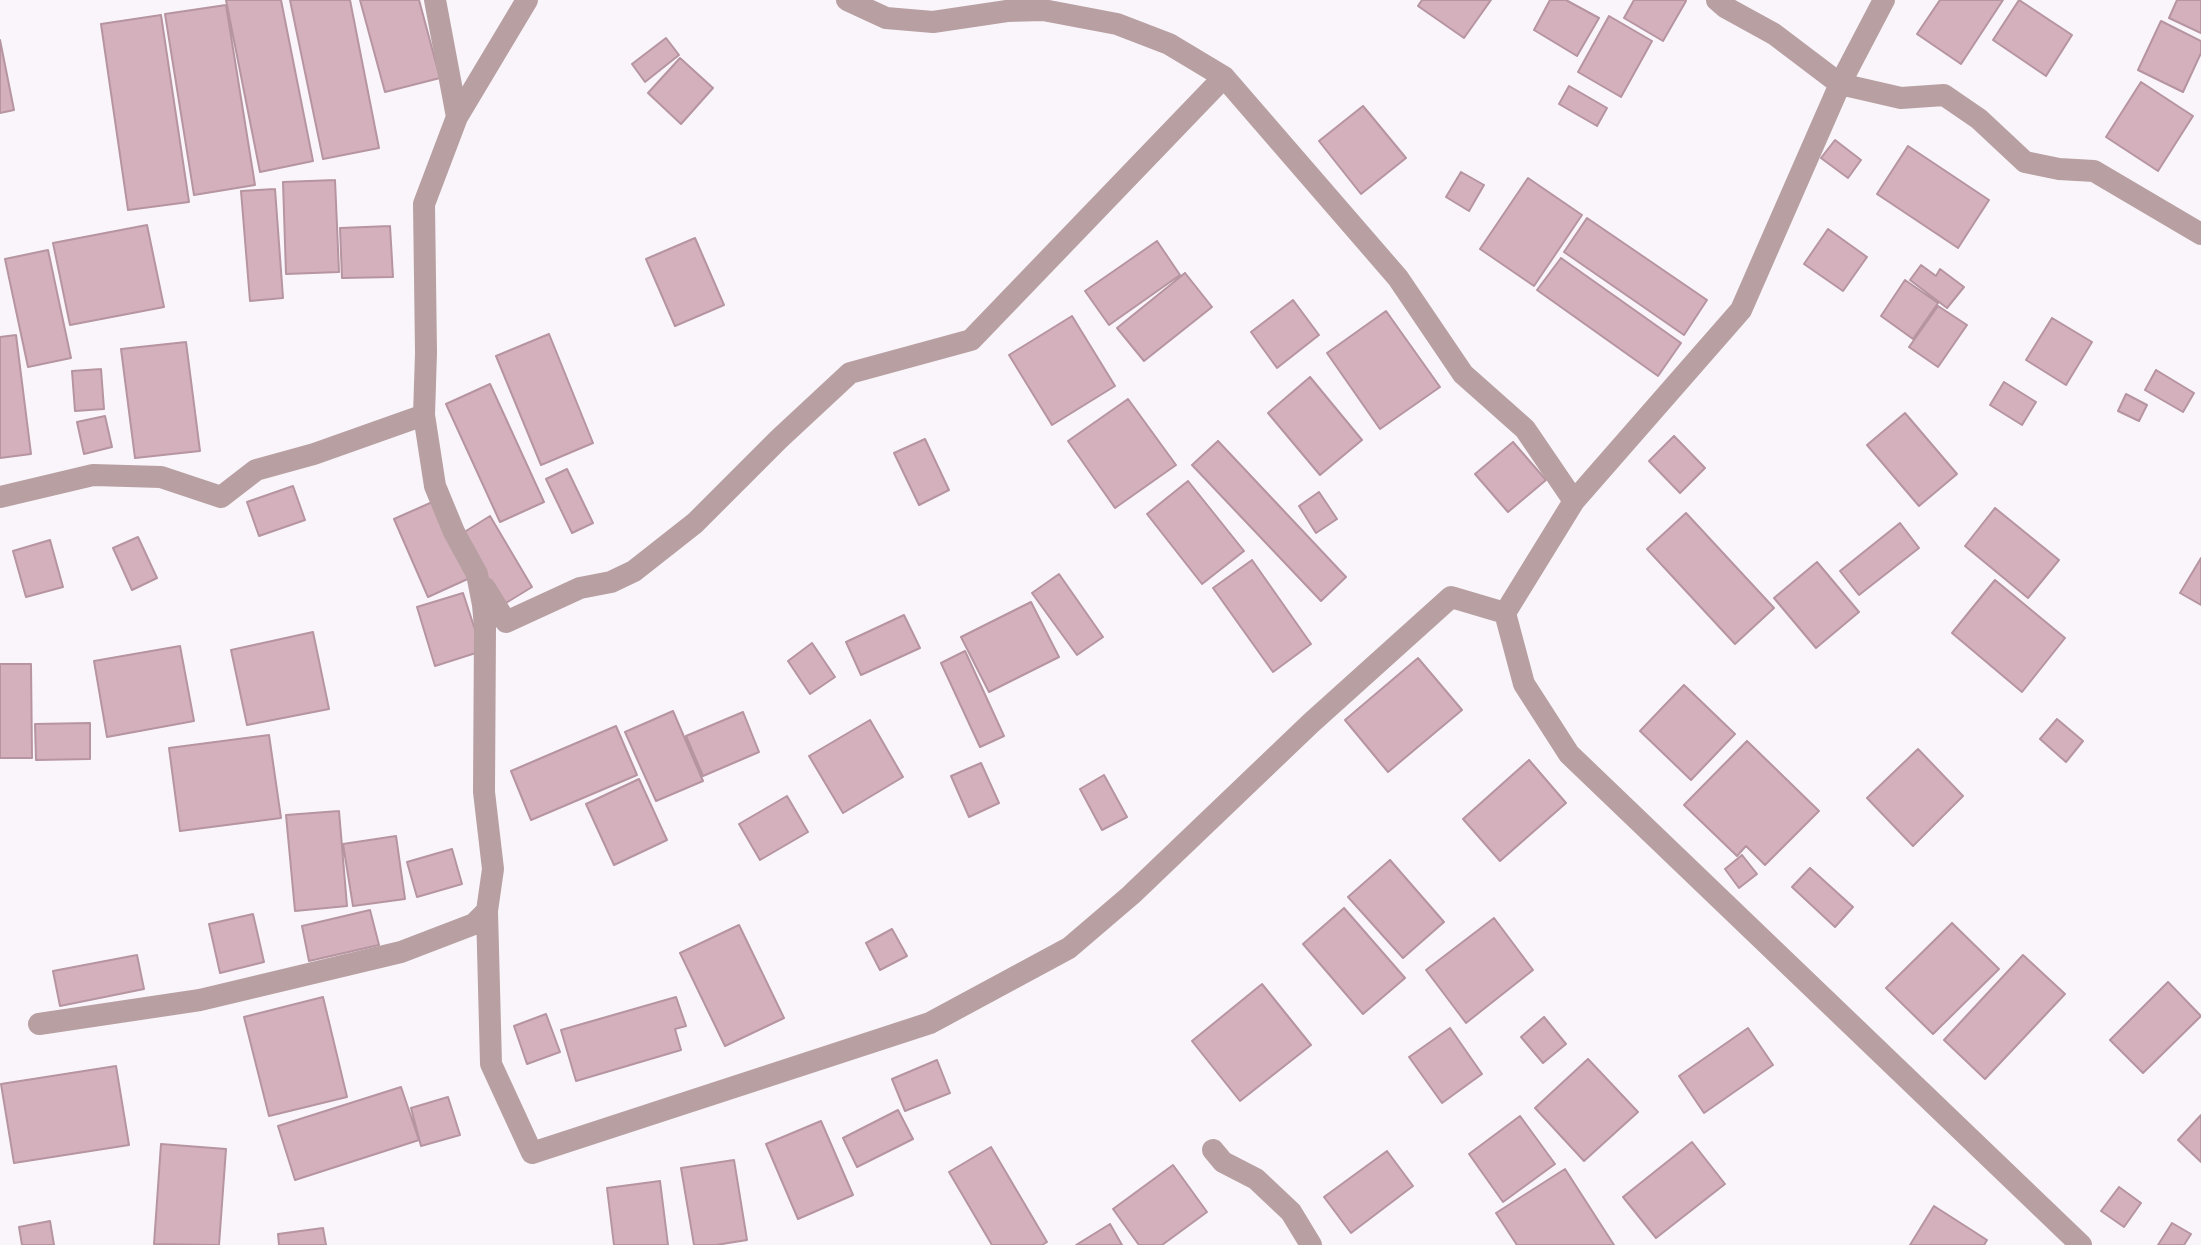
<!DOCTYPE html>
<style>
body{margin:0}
canvas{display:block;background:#f9f5fb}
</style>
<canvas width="2201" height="1245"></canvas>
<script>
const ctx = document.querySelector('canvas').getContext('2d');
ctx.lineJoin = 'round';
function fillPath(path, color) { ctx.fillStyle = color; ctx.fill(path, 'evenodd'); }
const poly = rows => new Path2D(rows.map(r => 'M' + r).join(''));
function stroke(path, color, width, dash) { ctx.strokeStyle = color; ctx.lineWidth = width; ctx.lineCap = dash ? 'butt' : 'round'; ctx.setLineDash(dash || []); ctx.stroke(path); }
const building = poly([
 [226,0,281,0,313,161,260,172,226,0],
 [290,0,350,0,379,148,323,159,290,0],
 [360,0,419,0,440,78,385,92,360,0],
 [1422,0,1491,0,1464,38,1418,6,1422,0],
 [1550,0,1566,0,1599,18,1577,56,1534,30,1550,0],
 [1634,0,1684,0,1686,1,1663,41,1624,18,1634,0],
 [1940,0,2003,0,1961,64,1917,34,1940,0],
 [2019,0,2072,35,2046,76,1993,40,2019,0],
 [2177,0,2201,0,2201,33,2169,18,2177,0],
 [226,5,255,185,194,195,165,14,226,5],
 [161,15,189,202,128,210,101,24,161,15],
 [1609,16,1652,41,1621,97,1578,72,1609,16],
 [2161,21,2201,41,2201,53,2183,92,2138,70,2161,21],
 [666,38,679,55,645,82,632,64,666,38],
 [0,40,14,110,0,113,0,40],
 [680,58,713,88,681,124,648,93,680,58],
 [2141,82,2193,116,2158,171,2106,137,2141,82],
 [1569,86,1607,108,1597,126,1559,104,1569,86],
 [1363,106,1406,158,1361,194,1319,141,1363,106],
 [1835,140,1861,160,1848,178,1821,158,1835,140],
 [1908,146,1989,200,1958,248,1877,194,1908,146],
 [1461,172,1484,185,1469,211,1446,197,1461,172],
 [1528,178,1582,215,1534,286,1480,249,1528,178],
 [335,180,339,272,286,274,283,182,335,180],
 [275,189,283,298,250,301,241,191,275,189],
 [1587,218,1707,300,1684,335,1564,252,1587,218],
 [147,225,164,307,70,325,53,243,147,225],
 [390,226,393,277,342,278,340,228,390,226],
 [1828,229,1867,257,1843,291,1804,264,1828,229],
 [695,238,724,305,675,326,646,259,695,238],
 [1157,241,1180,275,1109,325,1085,291,1157,241],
 [48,250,71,358,28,367,5,259,48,250],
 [1561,258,1681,343,1658,376,1537,290,1561,258],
 [1921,265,1936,276,1940,269,1964,287,1947,308,1910,280,1921,265],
 [1185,273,1212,307,1144,361,1117,328,1185,273],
 [1905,280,1938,303,1913,339,1881,316,1905,280],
 [1293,300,1319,335,1277,368,1251,332,1293,300],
 [1938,306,1967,325,1938,367,1909,347,1938,306],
 [1386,311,1440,387,1380,429,1327,353,1386,311],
 [1072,316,1115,386,1052,425,1009,355,1072,316],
 [2052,318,2092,342,2066,385,2026,360,2052,318],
 [549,334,593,443,541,465,496,356,549,334],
 [16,335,31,454,0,458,0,337,16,335],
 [186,342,200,451,135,458,121,349,186,342],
 [101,369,104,409,75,411,72,371,101,369],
 [2156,370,2194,393,2183,412,2145,390,2156,370],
 [1310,377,1362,440,1320,475,1268,413,1310,377],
 [2004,382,2036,402,2022,425,1990,405,2004,382],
 [490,384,544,502,500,522,446,404,490,384],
 [2126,394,2147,405,2139,421,2118,411,2126,394],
 [1128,399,1176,465,1115,508,1068,441,1128,399],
 [1905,413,1957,474,1919,506,1867,445,1905,413],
 [105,416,112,447,84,454,77,422,105,416],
 [1674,436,1705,468,1680,493,1649,461,1674,436],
 [925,439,949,490,919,505,894,453,925,439],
 [1218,441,1346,577,1321,601,1192,465,1218,441],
 [1513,442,1546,480,1508,512,1475,474,1513,442],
 [567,469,593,523,572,533,546,479,567,469],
 [1188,481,1244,551,1202,584,1147,514,1188,481],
 [293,486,305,520,259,536,247,502,293,486],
 [1319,492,1337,519,1316,533,1299,506,1319,492],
 [437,500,472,577,428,597,394,519,437,500],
 [1995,508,2059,560,2028,598,1965,546,1995,508],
 [1686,513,1774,608,1735,644,1647,549,1686,513],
 [490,516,532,587,501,606,458,536,490,516],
 [1900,523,1919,548,1859,595,1840,571,1900,523],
 [138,537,157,578,132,590,113,548,138,537],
 [50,540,63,587,26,597,13,551,50,540],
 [2201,558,2201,605,2180,593,2201,558],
 [1252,560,1311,644,1273,672,1213,588,1252,560],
 [1817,562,1859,612,1816,648,1774,598,1817,562],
 [1059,574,1103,637,1077,655,1032,593,1059,574],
 [1995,580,2065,638,2022,692,1952,633,1995,580],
 [463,593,482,651,435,666,417,607,463,593],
 [1031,602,1059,657,989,692,961,637,1031,602],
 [904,615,920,648,861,675,846,642,904,615],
 [313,632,329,709,247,725,231,650,313,632],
 [812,643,835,677,810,694,788,661,812,643],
 [180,646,194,721,107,737,94,661,180,646],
 [965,651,1004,736,980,747,941,663,965,651],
 [1418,658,1462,710,1388,772,1345,720,1418,658],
 [0,664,31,664,32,758,0,758,0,664],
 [1684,685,1735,734,1691,780,1640,731,1684,685],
 [673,711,703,781,656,801,625,732,673,711],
 [743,712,759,752,703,776,686,736,743,712],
 [2057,719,2083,741,2066,762,2040,739,2057,719],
 [870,720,903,777,843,813,809,756,870,720],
 [90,723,90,759,36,760,35,724,90,723],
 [616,726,637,775,531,820,511,771,616,726],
 [269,735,281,818,180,831,169,748,269,735],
 [1747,741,1819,811,1765,865,1746,846,1737,856,1684,805,1747,741],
 [1918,749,1963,796,1913,846,1867,798,1918,749],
 [1529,760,1566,803,1500,861,1463,819,1529,760],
 [981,763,999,803,969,817,951,776,981,763],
 [1104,775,1127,817,1102,830,1080,789,1104,775],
 [639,779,667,840,614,865,586,804,639,779],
 [787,796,808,832,760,860,739,824,787,796],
 [339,811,347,906,295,911,286,815,339,811],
 [396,836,405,899,353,906,343,844,396,836],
 [452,849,462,884,417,897,407,862,452,849],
 [1742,855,1757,874,1739,888,1725,869,1742,855],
 [1390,860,1444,922,1403,958,1348,897,1390,860],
 [1810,868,1853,907,1835,927,1792,887,1810,868],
 [1344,908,1405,978,1363,1014,1303,944,1344,908],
 [370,910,379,945,309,961,302,926,370,910],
 [253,914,264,962,220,973,209,924,253,914],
 [1494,918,1533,970,1466,1023,1426,970,1494,918],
 [1952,923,1999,969,1933,1034,1886,988,1952,923],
 [739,925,784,1018,725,1046,680,953,739,925],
 [892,929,907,956,880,970,866,943,892,929],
 [137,955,144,989,60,1006,53,971,137,955],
 [2023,955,2065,994,1985,1079,1944,1040,2023,955],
 [2168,982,2201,1016,2143,1073,2110,1040,2168,982],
 [1262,984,1311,1045,1240,1101,1192,1041,1262,984],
 [323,997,347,1097,269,1116,244,1017,323,997],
 [676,997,686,1026,675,1029,681,1050,576,1081,561,1030,676,997],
 [546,1014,560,1052,527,1064,514,1026,546,1014],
 [1544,1017,1566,1044,1543,1063,1521,1037,1544,1017],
 [1450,1028,1482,1074,1442,1103,1409,1057,1450,1028],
 [1748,1028,1773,1065,1704,1113,1679,1076,1748,1028],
 [1588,1059,1638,1112,1584,1161,1535,1108,1588,1059],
 [937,1060,950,1093,905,1111,892,1079,937,1060],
 [116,1066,129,1145,14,1163,1,1084,116,1066],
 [401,1087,419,1140,295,1180,278,1126,401,1087],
 [448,1097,460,1135,421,1146,411,1108,448,1097],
 [898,1110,913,1139,857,1167,843,1138,898,1110],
 [2201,1115,2201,1162,2178,1140,2201,1115],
 [1520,1116,1555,1164,1503,1202,1469,1154,1520,1116],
 [821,1121,853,1195,798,1219,766,1144,821,1121],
 [1692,1142,1725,1184,1656,1238,1623,1197,1692,1142],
 [161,1144,226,1149,219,1245,154,1244,161,1144],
 [991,1147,1047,1242,1042,1245,992,1245,949,1172,991,1147],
 [1387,1151,1413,1186,1351,1233,1324,1197,1387,1151],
 [734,1160,747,1240,716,1245,694,1245,681,1168,734,1160],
 [1173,1165,1207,1212,1162,1245,1139,1245,1113,1209,1173,1165],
 [1565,1169,1614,1245,1517,1245,1496,1213,1565,1169],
 [660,1181,668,1245,614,1245,607,1188,660,1181],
 [2119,1187,2141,1203,2124,1227,2101,1211,2119,1187],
 [1934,1206,1987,1240,1984,1245,1910,1245,1934,1206],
 [50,1221,54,1245,22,1245,19,1227,50,1221],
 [2172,1223,2191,1234,2184,1245,2158,1245,2172,1223],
 [1110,1224,1122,1245,1076,1245,1110,1224],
 [323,1228,326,1245,279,1245,278,1234,323,1228]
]);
fillPath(building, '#d4b0bd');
stroke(building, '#b694a0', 2);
stroke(poly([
 [435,0,457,117,424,204,426,353,424,415,435,486,454,532,477,574,483,605,485,627,484,792,493,869,487,911,491,1064,532,1153,930,1023,1069,948,1131,895,1311,723,1451,597,1505,613],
 [847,0,886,18,933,22,1007,11,1043,10,1117,24,1169,44,1224,77,1398,278,1463,374,1525,429,1574,501,1505,613,1524,684,1569,754,2081,1245],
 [1717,0,1725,7,1774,34,1840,84,1901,98,1944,95,1979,119,2025,162,2059,169,2094,171,2201,234],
 [457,117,527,0],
 [0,497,93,475,161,477,221,497,256,470,314,454,424,415],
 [1574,501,1741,310,1840,84,1884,0],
 [485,588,506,622,580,588,611,582,634,571,695,523,779,439,850,373,971,340,1224,77],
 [39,1024,200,1000,401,952,474,924,487,911],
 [1213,1150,1223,1162,1256,1179,1291,1212,1311,1245]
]), '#b8a0a2', 22);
</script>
